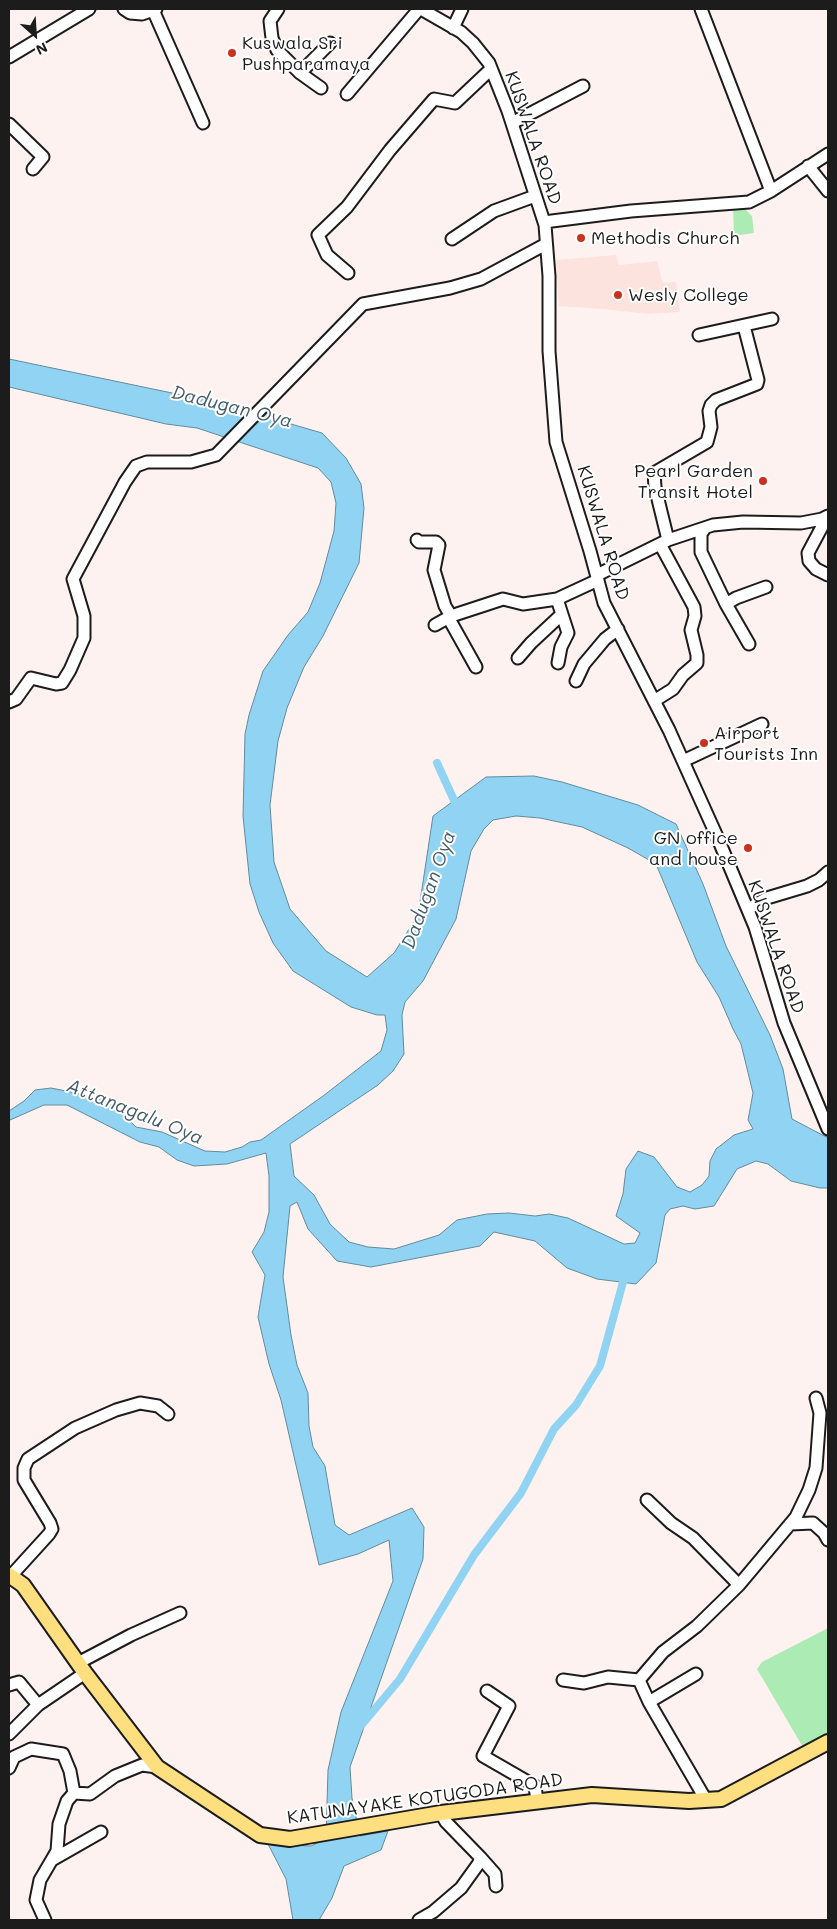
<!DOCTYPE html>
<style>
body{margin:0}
#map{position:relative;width:837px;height:1929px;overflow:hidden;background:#fef2f0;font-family:Mali,sans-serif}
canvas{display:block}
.frame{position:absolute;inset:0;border:10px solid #1c1c1c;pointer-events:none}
.north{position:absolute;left:10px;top:10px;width:50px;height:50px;-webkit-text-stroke:4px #fff;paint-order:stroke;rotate:154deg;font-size:14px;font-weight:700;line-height:20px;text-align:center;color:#1c1c1c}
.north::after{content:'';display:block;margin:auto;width:18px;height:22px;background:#1c1c1c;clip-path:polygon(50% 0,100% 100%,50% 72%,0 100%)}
</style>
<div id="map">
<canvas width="837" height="1929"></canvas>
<div class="frame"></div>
<div class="north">N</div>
</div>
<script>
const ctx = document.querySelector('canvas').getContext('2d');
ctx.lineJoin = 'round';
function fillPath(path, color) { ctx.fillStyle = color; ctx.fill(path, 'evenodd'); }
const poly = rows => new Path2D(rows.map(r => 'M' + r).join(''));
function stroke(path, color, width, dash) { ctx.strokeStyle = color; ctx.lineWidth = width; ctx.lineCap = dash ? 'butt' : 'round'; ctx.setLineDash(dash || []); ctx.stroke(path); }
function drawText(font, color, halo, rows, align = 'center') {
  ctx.font = font + ' Mali,sans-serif'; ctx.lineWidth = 4; ctx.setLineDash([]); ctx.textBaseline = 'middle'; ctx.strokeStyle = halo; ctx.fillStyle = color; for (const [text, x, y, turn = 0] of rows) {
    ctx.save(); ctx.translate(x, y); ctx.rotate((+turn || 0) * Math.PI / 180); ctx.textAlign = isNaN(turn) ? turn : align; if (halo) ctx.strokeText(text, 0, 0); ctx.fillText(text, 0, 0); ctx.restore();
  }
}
fillPath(poly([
 [616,255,619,265,657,261,663,283,676,282,680,312,648,314,603,309,559,306,556,260]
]), '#fde3de');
fillPath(poly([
 [733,206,742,206,752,216,754,233,734,236],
 [828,1628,828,1735,804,1749,757,1669,762,1662]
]), '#acecb4');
const water = poly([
 [9,359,268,413,291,424,322,433,346,458,361,484,364,508,359,563,323,636,304,667,287,708,278,741,270,805,274,862,290,909,326,951,367,977,394,953,418,915,433,816,486,777,534,776,562,782,638,805,676,824,703,884,726,946,770,1035,783,1069,792,1119,828,1138,828,1188,820,1188,791,1181,768,1164,756,1161,737,1169,714,1206,695,1209,683,1206,670,1209,665,1215,656,1263,636,1284,597,1279,567,1268,535,1241,494,1232,480,1246,371,1267,337,1261,308,1229,297,1202,290,1206,283,1277,291,1335,297,1365,308,1393,309,1426,313,1447,325,1466,335,1525,349,1535,412,1508,424,1527,423,1559,350,1767,352,1798,360,1836,388,1831,381,1850,344,1866,332,1898,319,1920,293,1920,286,1879,268,1844,311,1846,326,1839,328,1770,341,1712,393,1581,389,1540,358,1554,319,1565,281,1400,269,1364,258,1317,265,1275,252,1252,264,1232,269,1212,269,1176,266,1153,227,1164,194,1166,177,1160,159,1147,140,1142,67,1105,44,1105,10,1120,9,1120,9,1111,24,1101,35,1090,51,1088,71,1092,103,1100,120,1111,136,1127,162,1132,205,1151,225,1152,242,1147,250,1142,261,1140,323,1096,381,1051,387,1030,385,1015,377,1015,351,1007,293,971,273,943,259,912,250,884,243,816,245,734,249,715,263,671,288,635,308,612,320,583,334,531,336,503,331,482,318,468,197,428,166,424,9,387,9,359],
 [516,816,540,818,582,827,628,848,656,864,697,962,719,997,733,1029,741,1044,753,1093,748,1120,753,1129,734,1135,716,1149,710,1161,709,1176,702,1185,690,1192,677,1187,654,1157,638,1151,626,1169,623,1194,616,1216,640,1233,635,1243,624,1244,568,1218,549,1214,535,1216,509,1213,487,1214,457,1220,439,1235,394,1249,368,1247,349,1242,330,1224,314,1195,294,1176,290,1144,378,1085,393,1071,404,1054,402,1015,405,1002,423,981,456,919,471,851,484,829,493,820,516,816]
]);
fillPath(water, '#91d3f2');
stroke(water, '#628a9c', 1);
stroke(poly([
 [437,763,458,809],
 [359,1728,400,1679,474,1555,521,1493,554,1429,576,1405,600,1366,625,1275]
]), '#91d3f2', 8);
const minor = poly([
 [124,9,130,13,142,14,156,9],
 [278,9,270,21,272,38,277,50,300,73,321,88],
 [421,9,461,32,473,43,489,63,508,111,545,225,549,276,549,351,556,442,590,551,604,603,669,730,719,841,755,927,784,1023,828,1129],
 [701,9,771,191],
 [153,10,203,123],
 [453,28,462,9],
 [9,57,89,9],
 [300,73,330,43],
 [347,94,419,9],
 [512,123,583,86],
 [9,124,43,157,33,169],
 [808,166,828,191],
 [544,222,631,211,749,202,771,191,828,154],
 [452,239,494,211,535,196],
 [348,273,327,255,318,235,347,207,390,150,434,99,455,103,491,69],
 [699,335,772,319],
 [822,519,824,523,808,553,809,561,816,569,828,575],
 [705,528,701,534,701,552,726,604,749,644],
 [417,540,419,542,436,542,439,545,434,570,445,606,451,616],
 [668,540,655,487,654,473,707,442,711,427,709,411,711,405,716,400,757,384,758,380,744,326],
 [597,575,668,540,713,525,743,522,801,523,822,519,828,516],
 [557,599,568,633,561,647,558,663],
 [726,604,736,598,766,587],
 [448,617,476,667],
 [435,625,451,616,503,599,523,604,557,599,598,580],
 [518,658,531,643,561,615],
 [576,681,584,664,605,639,618,629],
 [654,701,673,689,683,675,697,663,697,655,691,630,695,616,694,607,660,544],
 [9,702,16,699,31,678,56,684,62,683,70,670,84,638,84,616,73,579,125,482,136,466,147,462,191,462,216,455,363,304,450,288,481,279,546,244],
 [683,761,762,724],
 [748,909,767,898,807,886,819,880,828,872],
 [647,1500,671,1523,693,1538,739,1585],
 [790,1524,813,1523,824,1533,828,1540],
 [9,1578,49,1534,52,1529,50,1523,24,1480,24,1468,28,1459,75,1428,116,1410,140,1403,158,1406,168,1414],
 [78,1663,131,1635,180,1613],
 [563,1680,584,1683,608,1677,639,1680],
 [9,1685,19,1682,38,1705,85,1673],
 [487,1691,509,1706,483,1756,535,1786,537,1801],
 [649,1702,696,1674],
 [9,1734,38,1705],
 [9,1768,14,1757,31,1749,63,1754,70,1771,74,1793],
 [706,1800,649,1702,639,1680,663,1652,697,1626,739,1585,796,1517,809,1490,816,1468,820,1413,816,1398],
 [480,1857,495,1874,496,1886],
 [52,1860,101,1832],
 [45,1920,36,1900,40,1880,57,1851,59,1824,67,1801,74,1793,90,1794,115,1776,142,1765,157,1767],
 [419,1920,433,1912,461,1888,479,1863,480,1857,446,1822,441,1813]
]);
const major = poly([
 [9,1575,23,1585,85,1673,157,1767,260,1835,290,1839,441,1813,592,1795,689,1801,721,1799,828,1742]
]);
stroke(minor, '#1c1c1c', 15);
stroke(major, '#1c1c1c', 18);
stroke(minor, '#fff', 11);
stroke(major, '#fddf80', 14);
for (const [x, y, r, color] of [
 [232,53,5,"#c8321e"],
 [581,238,5,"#c8321e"],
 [618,295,5,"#c8321e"],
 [763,481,5,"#c8321e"],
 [704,743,5,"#c8321e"],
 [748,848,5,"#c8321e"]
]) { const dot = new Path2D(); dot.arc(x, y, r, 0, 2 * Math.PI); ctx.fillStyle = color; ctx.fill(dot); stroke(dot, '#fff', 2); }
drawText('18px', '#1c1c1c', '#fff', [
 ["Kuswala Sri",242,43],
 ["Pushparamaya",242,64],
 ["Methodis Church",591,238],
 ["Wesly College",628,295],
 ["Pearl Garden",753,471,"right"],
 ["Transit Hotel",753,492,"right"],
 ["Airport",714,733],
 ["Tourists Inn",714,754],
 ["GN office",738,838,"right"],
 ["and house",738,859,"right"]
], 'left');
drawText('18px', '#1c1c1c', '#fff', [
 ["KUSWALA ROAD",533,138,71],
 ["KUSWALA ROAD",603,533,73],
 ["KUSWALA ROAD",776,947,71],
 ["KATUNAYAKE KOTUGODA ROAD",425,1799,-8]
]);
drawText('italic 19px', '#455c67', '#fff', [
 ["Dadugan Oya",232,407,14],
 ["Dadugan Oya",429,890,-70],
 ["Attanagalu Oya",135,1112,22]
]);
</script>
